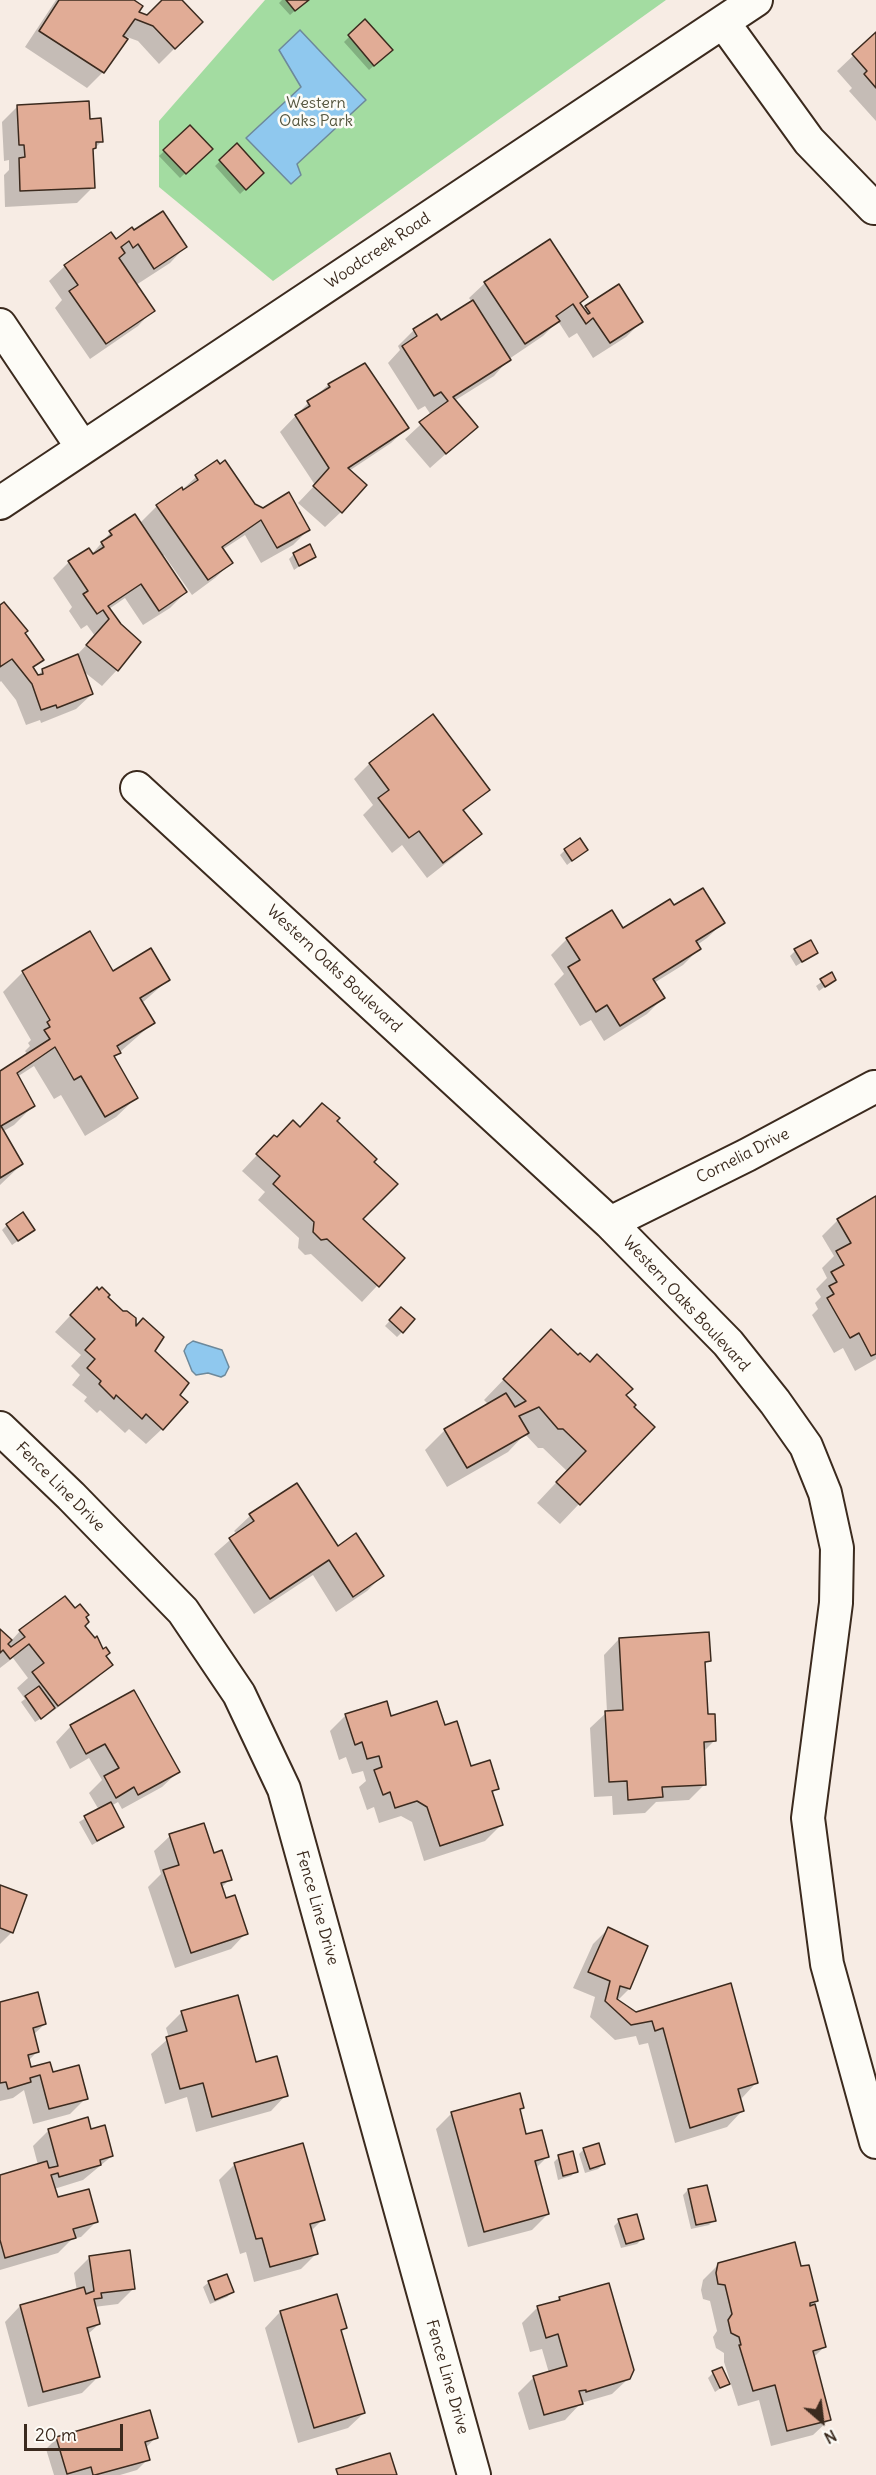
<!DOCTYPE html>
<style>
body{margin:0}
#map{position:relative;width:876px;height:2475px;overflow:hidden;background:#f7ece4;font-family:Delius,sans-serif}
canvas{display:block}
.north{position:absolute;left:792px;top:2391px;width:60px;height:60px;-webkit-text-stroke:4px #fdfcf7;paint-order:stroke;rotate:152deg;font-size:16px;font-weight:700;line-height:24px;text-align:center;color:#3b2a1e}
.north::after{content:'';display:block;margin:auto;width:21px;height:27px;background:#3b2a1e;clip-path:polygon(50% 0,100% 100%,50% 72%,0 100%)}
.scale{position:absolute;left:24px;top:2424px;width:99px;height:27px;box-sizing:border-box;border:3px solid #3b2a1e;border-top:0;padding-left:8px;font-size:18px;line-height:21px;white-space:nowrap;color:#3b2a1e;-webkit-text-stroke:4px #fdfcf7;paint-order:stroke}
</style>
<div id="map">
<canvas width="876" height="2475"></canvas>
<div class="north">N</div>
<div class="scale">20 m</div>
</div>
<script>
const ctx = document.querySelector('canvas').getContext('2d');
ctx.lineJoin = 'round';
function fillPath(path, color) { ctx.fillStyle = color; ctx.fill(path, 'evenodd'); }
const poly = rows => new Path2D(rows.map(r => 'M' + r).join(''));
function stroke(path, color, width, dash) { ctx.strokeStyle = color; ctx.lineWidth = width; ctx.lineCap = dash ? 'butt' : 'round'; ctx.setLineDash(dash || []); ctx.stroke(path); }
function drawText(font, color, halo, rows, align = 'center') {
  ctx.font = font + ' Delius,sans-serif'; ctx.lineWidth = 5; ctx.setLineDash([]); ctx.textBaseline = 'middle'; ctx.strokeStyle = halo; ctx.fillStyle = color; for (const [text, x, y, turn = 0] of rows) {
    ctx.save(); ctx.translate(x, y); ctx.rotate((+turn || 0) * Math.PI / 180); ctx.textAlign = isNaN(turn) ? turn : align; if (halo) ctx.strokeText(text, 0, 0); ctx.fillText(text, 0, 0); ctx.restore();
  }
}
fillPath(poly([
 [265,0,666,0,273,281,159,187,159,121]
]), '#a3dca1');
const water = poly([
 [300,30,366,100,297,164,301,175,291,184,246,138,301,87,279,50,300,30],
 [193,1341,222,1350,229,1367,225,1375,221,1377,208,1373,196,1375,192,1371,184,1351,187,1345,193,1341]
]);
fillPath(water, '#8fc8ee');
stroke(water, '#6d899b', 1.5);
fillPath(poly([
 [56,0,132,0,136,13,147,16,164,0,180,0,201,22,159,64,138,41,127,37,103,72,87,88,25,47],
 [282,0,307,0,290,15,279,3],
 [365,21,386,55,369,70,344,42],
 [876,34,876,121,849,91,852,88,837,71],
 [18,106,88,121,102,141,91,152,93,187,77,203,5,207,4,175,9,170,9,160,4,161,2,122],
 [190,127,210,149,180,178,159,156],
 [237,145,262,173,240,194,215,166],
 [132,230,185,247,170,263,136,285,153,310,138,326,90,359,55,308,62,300,49,281,65,266,115,241],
 [485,283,586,297,579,304,584,310,618,286,642,321,626,337,593,358,577,333,569,338,558,321,543,336,509,359,494,376,454,401,476,427,430,468,405,439,431,415,425,406,418,410,388,363,400,350,398,346,414,330,441,322,472,302,469,298],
 [365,365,407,428,391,443,349,471,341,512,325,527,298,503,315,485,280,432,308,403,328,385],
 [216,462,254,505,308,530,293,545,261,563,245,535,222,550,231,563,215,578,192,595,164,555,162,556,186,592,170,608,143,625,125,598,109,609,117,670,102,686,83,671,92,694,76,709,41,723,40,720,26,725,16,700,1,681,0,682,0,607,42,660,32,669,37,676,43,670,75,657,95,636,87,625,81,629,69,611,72,607,53,578,69,562,92,554,110,533,135,516,140,523,157,506,182,490,196,477],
 [294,554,314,556,294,570,289,559],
 [432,716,488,790,463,812,480,834,464,849,427,878,402,845,392,853,363,815,373,805,354,779,369,764],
 [565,850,586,850,567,865,560,855],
 [674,907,723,923,707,938,697,945,699,949,683,965,654,983,663,998,647,1014,604,1041,591,1020,580,1026,554,984,564,974,551,955,567,939,623,930],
 [89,934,112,973,168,980,142,1003,153,1023,113,1058,136,1098,116,1117,85,1136,61,1095,54,1099,34,1066,17,1077,34,1105,14,1125,2,1132,22,1164,0,1185,0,1073,28,1055,25,1051,30,1046,28,1043,31,1040,3,992,22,973],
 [795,951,816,953,796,966,790,956],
 [831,975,834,980,819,991,816,986],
 [335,1122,361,1219,403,1258,362,1302,311,1254,305,1255,298,1248,299,1238,258,1200,265,1192,242,1171,274,1137,276,1139,299,1128],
 [876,1198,876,1359,855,1371,843,1348,834,1353,812,1315,818,1309,815,1303,821,1297,816,1289,827,1278,822,1268,834,1256,822,1236,838,1220],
 [7,1225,33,1230,12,1245,2,1230],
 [105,1297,153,1351,178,1396,162,1429,146,1444,129,1429,125,1433,100,1410,97,1413,84,1401,87,1397,72,1385,80,1375,71,1366,81,1355,55,1332,81,1304],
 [396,1314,402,1332,397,1337,385,1326],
 [531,1351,577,1357,589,1364,624,1395,579,1504,560,1524,537,1503,567,1471,543,1448,538,1448,525,1434,508,1452,447,1487,425,1450,445,1430,489,1405,484,1400],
 [296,1486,337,1548,382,1576,367,1591,336,1612,313,1575,254,1614,214,1554,237,1534,234,1531,250,1516],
 [84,1618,84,1626,111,1665,95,1680,41,1720,40,1719,35,1722,21,1702,25,1699,17,1688,28,1678,13,1658,0,1668,0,1631,11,1641,20,1631],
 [619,1639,709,1660,703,1666,706,1716,715,1740,703,1752,705,1784,689,1800,656,1802,645,1813,613,1815,612,1796,594,1797,590,1728,607,1712,604,1655],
 [346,1715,391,1718,444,1727,470,1768,497,1788,491,1794,501,1825,485,1841,424,1861,412,1822,401,1816,379,1823,374,1807,367,1810,359,1787,366,1781,363,1771,352,1774,346,1757,339,1760,330,1731],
 [71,1726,178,1772,162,1787,122,1809,118,1802,111,1806,122,1827,92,1845,79,1822,99,1810,89,1793,102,1780,89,1758,70,1769,56,1742],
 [170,1836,213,1855,230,1879,221,1888,225,1899,246,1933,231,1949,175,1968,148,1887,161,1874,154,1851],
 [0,1887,12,1932,0,1944],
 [608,1929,629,1989,617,2001,636,2013,730,1985,756,2083,741,2099,742,2111,727,2127,675,2143,648,2043,639,2045,636,2036,615,2040,590,2017,595,1997,573,1988,593,1944],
 [0,2004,45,2024,33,2035,38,2051,28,2061,30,2069,52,2074,86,2098,70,2114,33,2124,24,2090,13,2098,0,2101],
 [182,2012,255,2063,286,2095,271,2111,196,2132,187,2097,165,2104,151,2054,169,2038,166,2028],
 [522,2108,519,2111,525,2135,547,2157,535,2169,548,2214,532,2230,468,2247,436,2129,452,2113],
 [49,2130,90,2131,112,2156,83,2180,54,2189,57,2199,97,2221,81,2237,72,2239,58,2253,0,2270,0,2176,38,2165,33,2146],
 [584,2149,604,2164,598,2169,585,2173,579,2154],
 [559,2157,576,2171,571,2176,558,2180,554,2162],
 [235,2164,323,2219,310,2232,317,2253,301,2269,254,2282,246,2252,240,2254,219,2180],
 [688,2190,714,2220,709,2225,691,2229,683,2195],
 [619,2221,642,2239,637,2244,621,2248,614,2226],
 [90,2257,134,2288,118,2304,94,2307,99,2324,87,2335,98,2377,82,2393,28,2407,5,2322,20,2306,77,2291,74,2273],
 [719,2264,800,2268,817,2300,810,2307,824,2347,813,2358,829,2420,813,2435,771,2446,759,2400,738,2406,724,2362,724,2353,716,2348,713,2337,717,2331,710,2301,703,2299,701,2290,703,2280],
 [209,2282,232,2292,227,2297,210,2304,203,2287],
 [608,2285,629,2378,612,2394,581,2403,565,2420,529,2430,518,2393,534,2377,549,2373,542,2349,530,2352,522,2323,538,2307,555,2303,559,2299],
 [280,2312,345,2327,340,2332,364,2413,348,2428,298,2443,265,2328],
 [713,2373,728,2383,715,2392,708,2378],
 [156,2437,145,2449,148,2459,137,2470,120,2475,54,2475,46,2449,57,2438]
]), '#0003');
const building = poly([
 [59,0,134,0,143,6,139,12,147,15,162,0,182,0,203,22,175,49,153,26,135,19,123,36,128,39,104,73,39,31,59,0],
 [286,0,309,0,295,11,286,0],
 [365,19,393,50,374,66,348,35,365,19],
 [876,32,876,88,864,74,867,71,852,54,876,32],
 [89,101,90,119,101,118,103,142,96,142,96,148,93,149,95,188,20,191,19,158,25,157,24,145,19,145,17,105,89,101],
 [190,125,213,149,186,174,163,150,190,125],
 [237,143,264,173,246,190,219,160,237,143],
 [163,211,187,247,154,269,138,244,133,248,129,241,121,247,125,253,119,258,155,311,106,344,69,291,78,285,64,265,111,232,116,239,132,227,134,230,163,211],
 [550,239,588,297,580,303,588,314,590,313,585,306,619,284,643,322,610,343,593,318,586,324,573,304,556,316,560,321,525,344,484,282,550,239],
 [473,300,511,360,453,397,478,427,446,454,419,422,448,401,441,392,434,396,402,346,417,336,413,329,437,314,441,320,473,300],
 [365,363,409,428,348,468,367,485,342,513,313,486,329,468,295,415,310,406,307,401,330,387,328,384,365,363],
 [217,460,220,464,225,460,255,504,263,508,289,492,310,530,277,548,261,520,222,547,233,563,208,580,156,505,182,487,183,490,198,480,195,475,217,460],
 [135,514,187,592,159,611,141,584,108,606,121,624,141,642,118,671,86,645,109,619,103,610,97,614,83,594,88,591,68,561,89,548,93,554,104,547,101,542,112,535,109,531,135,514],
 [310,544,316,557,299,566,293,553,310,544],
 [4,602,28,631,25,633,44,660,33,667,38,675,43,674,42,669,78,654,93,694,57,708,56,705,41,710,32,684,12,659,0,667,0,605,4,602],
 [433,714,490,790,463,810,482,834,443,863,419,831,409,838,378,798,389,790,369,763,433,714],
 [580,838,588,850,572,861,564,849,580,838],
 [703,888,725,923,696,941,701,949,653,979,665,998,620,1026,607,1005,596,1012,568,967,580,960,566,938,612,910,623,928,670,899,674,905,703,888],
 [90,931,113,971,151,948,170,980,140,998,155,1023,117,1046,121,1053,114,1056,138,1098,105,1117,81,1076,74,1080,55,1047,17,1073,35,1106,1,1126,23,1164,0,1178,0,1071,50,1039,44,1030,50,1027,47,1022,50,1020,22,971,90,931],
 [811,940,818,953,802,962,794,949,811,940],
 [832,972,836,980,825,987,820,979,832,972],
 [322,1103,340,1118,337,1121,377,1159,374,1162,398,1184,363,1219,405,1258,379,1287,327,1239,321,1240,313,1232,314,1222,273,1184,280,1176,256,1154,274,1135,277,1137,293,1120,300,1127,322,1103],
 [876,1196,876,1354,871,1356,859,1333,850,1338,827,1298,834,1294,829,1286,837,1282,831,1272,844,1265,836,1251,851,1243,837,1219,876,1196],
 [23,1212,35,1230,18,1241,6,1224,23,1212],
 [97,1287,99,1290,102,1287,110,1295,108,1297,123,1311,127,1311,136,1318,136,1326,143,1318,164,1337,155,1351,189,1383,180,1395,188,1402,163,1430,146,1414,142,1419,116,1395,114,1399,99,1384,101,1381,87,1368,95,1359,85,1350,95,1339,70,1315,97,1287],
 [401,1307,415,1319,403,1333,389,1320,401,1307],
 [551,1329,578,1355,580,1353,590,1362,597,1354,633,1389,626,1395,636,1405,634,1407,655,1427,580,1505,556,1482,586,1451,563,1429,558,1429,539,1407,519,1416,529,1433,467,1468,444,1429,506,1393,515,1407,526,1401,503,1379,551,1329],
 [297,1483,338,1546,356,1533,384,1576,353,1597,329,1560,270,1599,229,1538,254,1521,249,1514,297,1483],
 [65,1596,75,1608,80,1604,89,1615,86,1617,89,1622,85,1626,95,1638,97,1636,103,1649,106,1647,110,1653,106,1656,113,1665,58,1706,32,1672,44,1663,29,1644,10,1659,3,1650,0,1653,0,1629,12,1640,8,1644,11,1647,25,1637,19,1630,65,1596],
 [709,1632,711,1661,705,1662,708,1714,715,1714,716,1741,704,1742,706,1785,662,1787,663,1797,628,1800,627,1781,609,1782,605,1711,623,1710,619,1638,709,1632],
 [39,1686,55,1708,41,1719,25,1696,39,1686],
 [134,1690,180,1772,138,1795,134,1787,116,1798,104,1776,119,1768,105,1744,86,1754,70,1725,134,1690],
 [387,1701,391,1716,437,1701,445,1725,457,1721,471,1766,490,1760,499,1789,492,1791,503,1825,440,1846,427,1807,417,1801,395,1808,390,1792,383,1795,374,1770,382,1767,379,1756,367,1759,362,1742,355,1745,345,1714,387,1701],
 [111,1802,124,1827,97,1841,84,1816,111,1802],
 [204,1823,214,1853,222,1850,232,1880,221,1883,226,1898,235,1895,248,1934,191,1953,163,1870,179,1865,169,1834,204,1823],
 [0,1885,27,1895,13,1933,0,1928,0,1885],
 [608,1927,648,1946,630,1989,620,1986,617,1999,636,2012,731,1983,758,2083,738,2089,744,2111,690,2128,663,2028,655,2031,652,2021,631,2025,605,2001,610,1981,588,1972,608,1927],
 [38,1992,46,2024,33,2028,39,2052,28,2055,31,2067,50,2062,53,2072,79,2065,88,2099,49,2109,40,2075,30,2078,31,2082,8,2089,6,2082,0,2083,0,2002,38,1992],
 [238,1995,256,2062,277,2056,288,2096,212,2117,203,2083,180,2089,166,2037,187,2031,181,2011,238,1995],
 [520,2093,524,2108,520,2109,526,2134,542,2130,549,2157,535,2161,549,2214,484,2232,451,2112,520,2093],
 [88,2117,91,2129,105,2125,113,2156,100,2160,101,2165,59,2177,58,2173,51,2175,58,2197,89,2189,98,2222,73,2229,76,2238,5,2258,0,2240,0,2175,47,2161,49,2168,58,2166,48,2129,88,2117],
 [303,2143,325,2220,310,2224,318,2254,270,2267,262,2238,256,2239,234,2163,303,2143],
 [599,2143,605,2164,590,2169,583,2148,599,2143],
 [573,2151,578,2172,563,2176,558,2155,573,2151],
 [707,2185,716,2221,696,2225,688,2189,707,2185],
 [637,2214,644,2239,626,2244,618,2219,637,2214],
 [795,2242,801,2266,809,2265,818,2301,810,2303,810,2306,815,2304,826,2347,813,2351,831,2420,787,2431,775,2385,753,2391,739,2345,741,2345,739,2337,731,2333,728,2320,732,2314,725,2285,718,2284,716,2273,718,2263,795,2242],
 [130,2250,135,2289,101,2293,102,2298,94,2299,100,2324,87,2328,100,2377,43,2392,20,2305,84,2287,86,2294,94,2291,89,2256,130,2250],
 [227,2274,234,2292,215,2300,208,2281,227,2274],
 [609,2283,634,2370,630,2379,586,2392,586,2390,579,2391,583,2404,544,2415,533,2376,567,2366,558,2334,546,2338,537,2306,560,2300,559,2297,609,2283],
 [337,2294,347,2328,341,2330,365,2413,314,2428,280,2311,337,2294],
 [722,2367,730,2384,720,2388,712,2371,722,2367],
 [150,2410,158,2438,145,2442,150,2460,95,2475,93,2475,91,2467,67,2474,56,2437,150,2410],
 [390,2453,397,2475,338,2475,336,2469,390,2453]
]);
fillPath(building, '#e1ac96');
stroke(building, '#3b2a1e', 1.5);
const minor = poly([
 [723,22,809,141,874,208],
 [0,325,82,447],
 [0,503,756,0],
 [137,788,610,1223,728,1343,775,1402,806,1446,825,1493,837,1548,836,1603,808,1818,827,1964,876,2142],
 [610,1223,747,1155,874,1087],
 [0,1428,71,1496,183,1611,239,1694,284,1789,474,2475]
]);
stroke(minor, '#3b2a1e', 36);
stroke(minor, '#fdfcf7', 32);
drawText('16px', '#55563f', '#fdfcf7', [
 ["Western",316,103],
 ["Oaks Park",316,121]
]);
drawText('16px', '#3b2a1e', '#fdfcf7', [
 ["Woodcreek Road",378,251,-34],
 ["Western Oaks Boulevard",334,969,43],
 ["Cornelia Drive",743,1156,-27],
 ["Western Oaks Boulevard",686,1304,47],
 ["Fence Line Drive",60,1487,45],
 ["Fence Line Drive",317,1908,74],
 ["Fence Line Drive",447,2377,74]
]);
</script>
